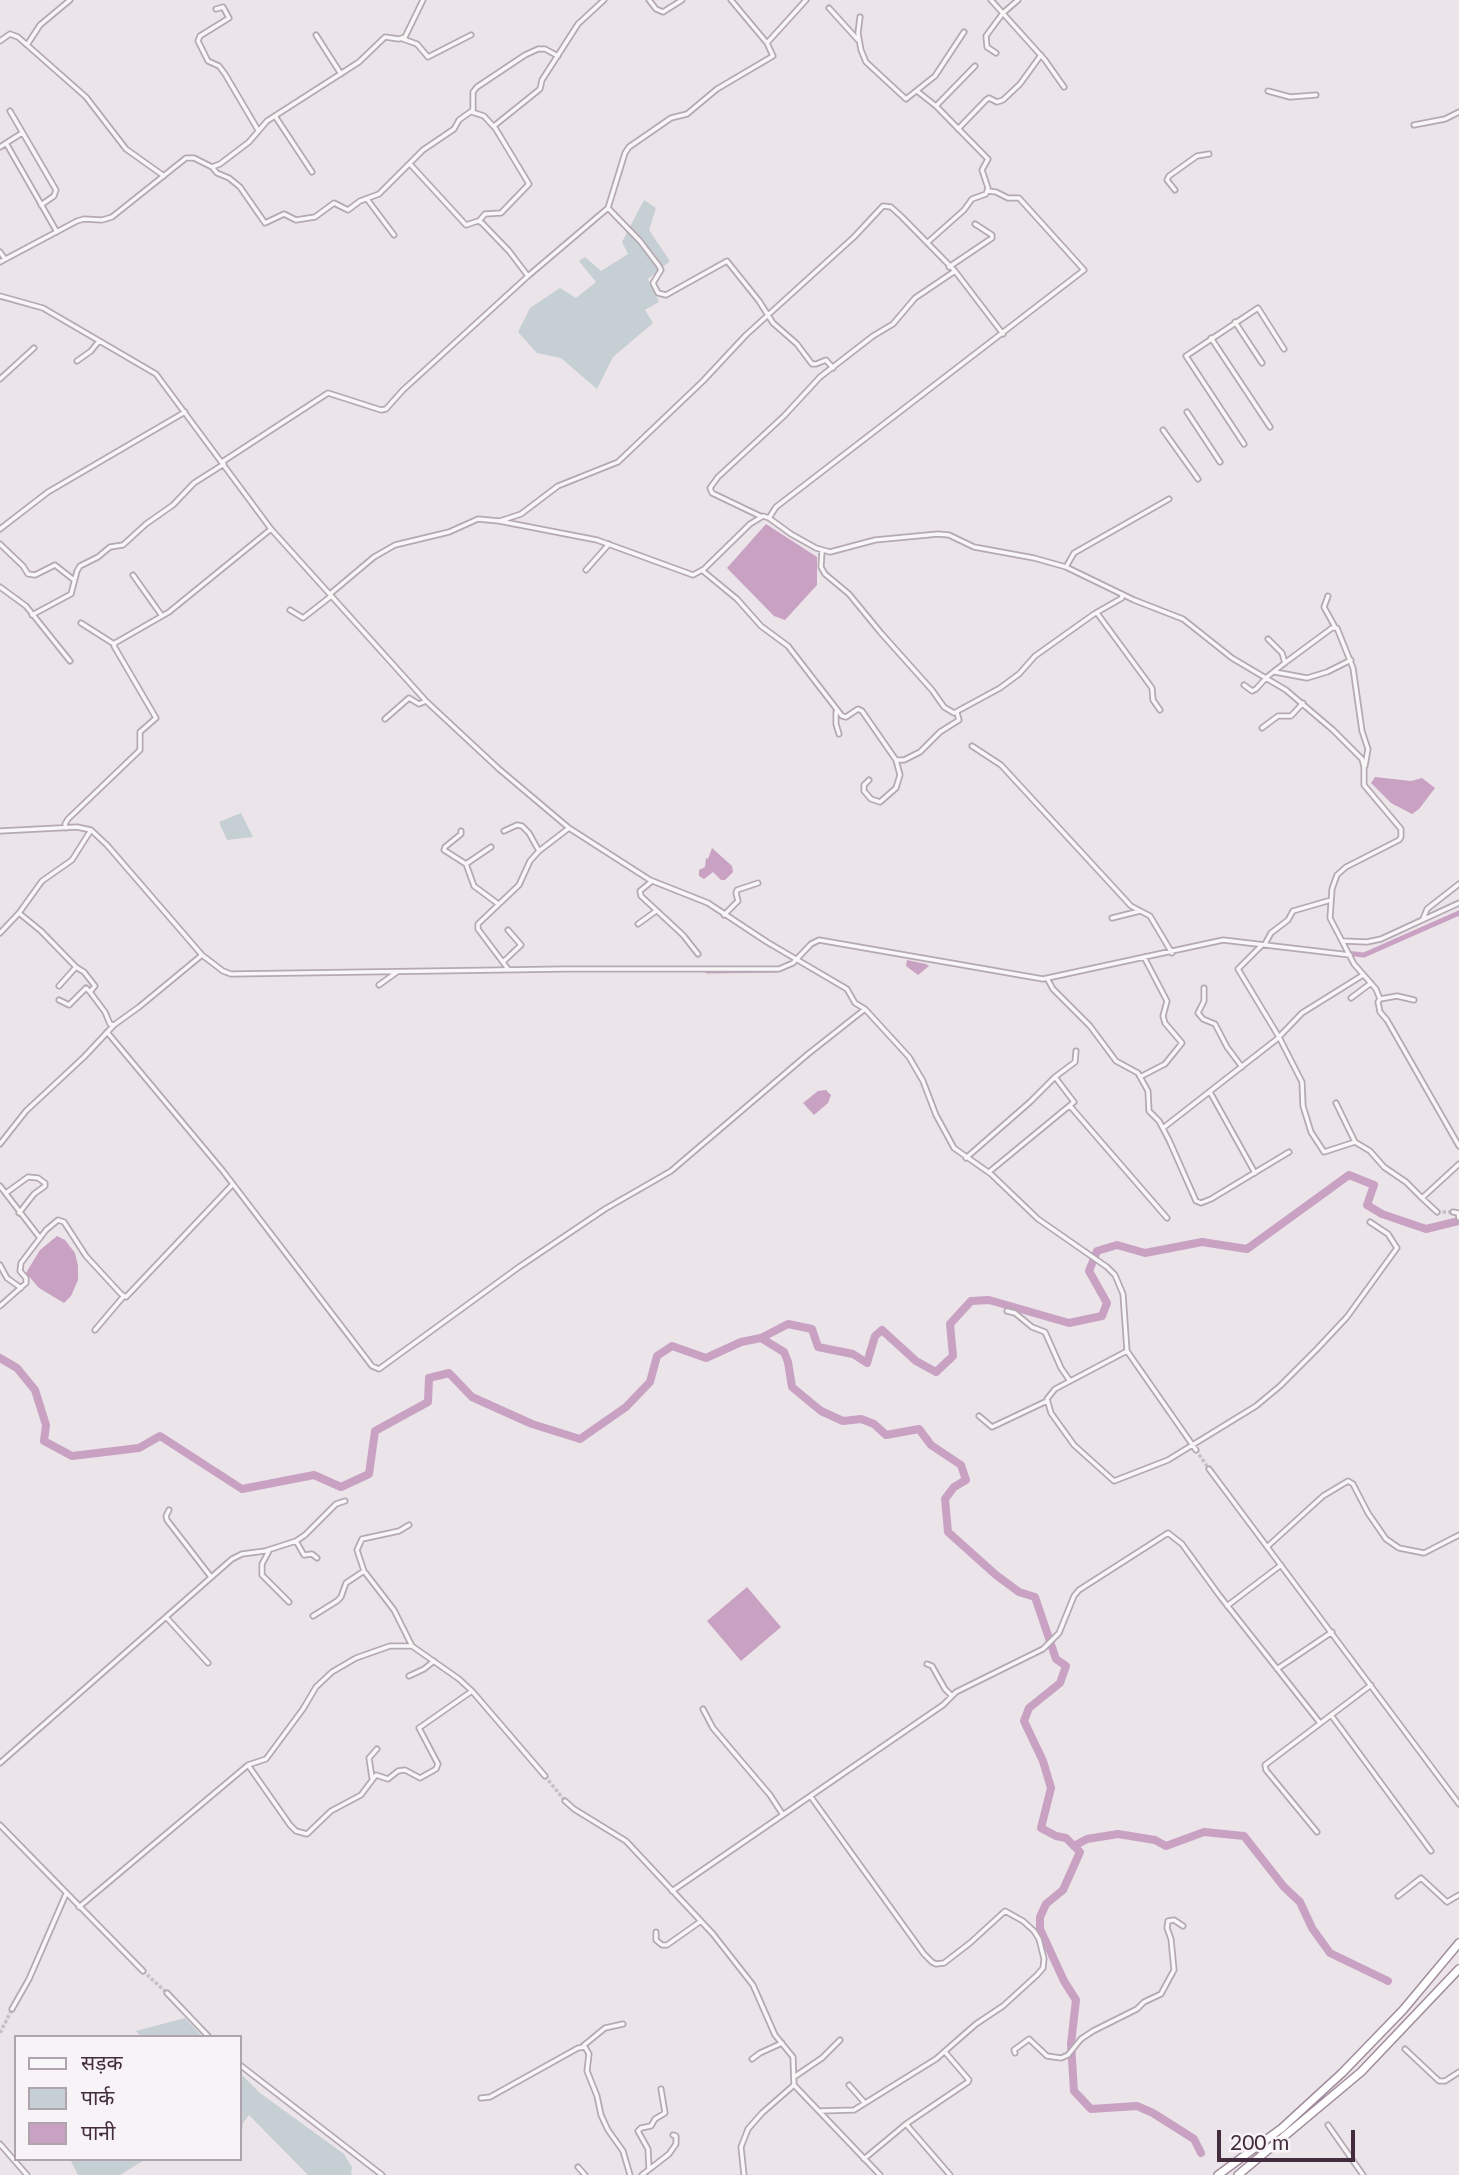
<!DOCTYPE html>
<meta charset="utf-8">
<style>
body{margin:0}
#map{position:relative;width:1459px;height:2175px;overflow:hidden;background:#ebe4e9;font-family:Lato,"Noto Sans Devanagari",sans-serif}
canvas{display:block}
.legend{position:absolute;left:14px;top:2035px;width:228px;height:126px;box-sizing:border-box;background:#f8f3f7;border:2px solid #afa3ad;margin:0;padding:9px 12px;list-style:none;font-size:21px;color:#422c3d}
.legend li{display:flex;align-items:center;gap:14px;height:35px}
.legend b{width:35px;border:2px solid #afa3ad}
.scale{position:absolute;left:1217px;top:2130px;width:138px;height:32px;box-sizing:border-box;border:4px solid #422c3d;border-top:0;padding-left:9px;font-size:21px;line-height:24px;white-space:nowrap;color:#422c3d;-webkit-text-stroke:5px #f8f3f7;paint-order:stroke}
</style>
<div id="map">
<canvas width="1459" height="2175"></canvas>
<ul class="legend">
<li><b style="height:9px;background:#f9f6f8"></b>सड़क</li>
<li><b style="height:19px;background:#c5cfd4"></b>पार्क</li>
<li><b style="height:19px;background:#c8a1c3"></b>पानी</li>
</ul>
<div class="scale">200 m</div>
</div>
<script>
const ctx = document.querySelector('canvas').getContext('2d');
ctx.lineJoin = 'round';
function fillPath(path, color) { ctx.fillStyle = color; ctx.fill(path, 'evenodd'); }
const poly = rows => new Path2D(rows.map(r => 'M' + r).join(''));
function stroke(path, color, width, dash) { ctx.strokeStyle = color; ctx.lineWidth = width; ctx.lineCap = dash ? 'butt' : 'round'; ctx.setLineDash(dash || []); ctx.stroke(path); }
fillPath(poly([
 [644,200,656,208,649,230,670,261,648,279,659,302,645,310,653,323,613,357,597,389,561,358,537,353,518,332,530,308,560,288,576,298,596,282,579,261,585,257,601,271,628,254,622,242],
 [241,813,253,837,227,840,219,822],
 [185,2018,203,2037,141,2037,136,2031],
 [240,2073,260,2093,344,2154,352,2167,351,2175,308,2175,249,2115,243,2123,240,2149],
 [70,2159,146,2159,120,2175,78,2175]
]), '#c5cfd4');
fillPath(poly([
 [766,524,817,557,817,585,785,620,774,616,727,568],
 [1375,777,1411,781,1422,778,1435,788,1419,809,1412,814,1391,803,1371,783],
 [712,848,732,866,733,872,725,880,721,880,713,872,704,879,699,876,699,870,705,867,706,858,708,859],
 [907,960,926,964,929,966,918,975,906,966],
 [826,1090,831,1095,828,1103,814,1115,803,1103,818,1091],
 [57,1236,65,1240,75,1253,78,1266,78,1280,71,1296,64,1303,39,1288,26,1273,40,1250],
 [747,1587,781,1627,741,1661,707,1621]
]), '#c8a1c3');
stroke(poly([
 [1345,953,1364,955,1459,913],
 [707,971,778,970]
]), '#c8a1c3', 5);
stroke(poly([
 [761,1338,784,1352,788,1362,792,1387,821,1411,843,1421,861,1419,874,1424,886,1435,919,1429,931,1445,961,1465,966,1480,954,1487,945,1499,948,1532,996,1575,1019,1592,1035,1597,1056,1659,1066,1666,1060,1683,1029,1708,1024,1721,1043,1761,1051,1788,1041,1828,1056,1836,1066,1838,1080,1852,1063,1890,1046,1904,1040,1917,1040,1929,1064,1981,1076,2000,1071,2044,1074,2091,1091,2109,1137,2106,1153,2113,1194,2139,1201,2153],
 [0,1358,17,1368,35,1390,46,1425,44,1441,72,1456,139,1448,160,1436,242,1489,314,1475,341,1487,369,1474,375,1431,428,1402,429,1378,449,1373,472,1397,532,1424,580,1439,626,1407,650,1382,657,1356,672,1346,706,1358,741,1342,761,1338,788,1324,812,1329,818,1347,853,1354,867,1363,875,1336,882,1330,916,1361,936,1372,953,1356,950,1324,971,1301,989,1300,1069,1323,1102,1316,1107,1303,1089,1271,1097,1251,1117,1245,1145,1253,1202,1242,1247,1249,1349,1175,1374,1185,1367,1205,1382,1214,1426,1229,1459,1221],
 [1074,1846,1087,1839,1118,1834,1155,1840,1166,1846,1204,1832,1244,1836,1284,1887,1300,1902,1312,1928,1330,1953,1388,1981]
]), '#c8a1c3', 8);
stroke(poly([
 [1437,1212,1453,1212],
 [1196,1450,1209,1469],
 [545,1776,565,1801],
 [143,1971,167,1993],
 [0,2033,12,2009]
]), '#c9bfc7', 3.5, [3.5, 2]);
const street = poly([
 [649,0,656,9,663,12,682,0],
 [991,0,1045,60,1064,87],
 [829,8,858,40],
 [216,9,223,7,229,18,200,36,198,41,208,61,219,66,225,74,258,130],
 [860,17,858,33,861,50,866,62,906,99,935,76,964,32],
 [316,35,341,74],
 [403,39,417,44,428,57,471,35],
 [0,41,10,34,18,37,86,97,126,149,164,176],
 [767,43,806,0],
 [27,45,40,25,70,0],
 [996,53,987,47,986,36,1003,13,1018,0],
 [917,91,936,106,988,159,982,170,988,188,986,194,972,199,964,210,928,242],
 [1268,91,1290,97,1316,95],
 [936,106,975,66],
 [10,111,56,190,54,196,41,205],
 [472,112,484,116,494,127],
 [275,116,312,172],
 [1414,125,1445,119,1459,112],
 [958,129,986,100,989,98,997,102,1003,100,1020,84,1041,55],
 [6,143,57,232],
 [0,147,22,133],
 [410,164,466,225,478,221,482,223,509,251,528,276],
 [212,167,217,173,229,178,240,187,265,223,284,214,296,220,315,217,334,203,348,210,360,201,379,194,423,150,454,129,459,120,473,110,473,92,477,87,525,55,538,49,545,49,558,56],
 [1175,190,1167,180,1169,176,1197,156,1209,154],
 [367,199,394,235],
 [608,208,640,241,659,266,661,270,653,283,658,293,666,295,727,261,759,301,773,323,797,344,812,364,816,364,826,360,833,368],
 [479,221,485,214,501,213,529,184,494,126,540,89,542,80,578,24,604,0],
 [0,252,5,259],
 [0,262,77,221,84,219,102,220,112,217,186,158,194,158,212,167,220,164,249,142,267,121,359,62,385,37,399,39,405,37,423,0],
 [949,267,992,238,992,235,975,224],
 [0,296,43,308,156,374,271,529,426,701,499,769,569,828,650,880,708,903,767,942,847,989,855,1003,865,1009,909,1057,923,1081,936,1115,954,1148,991,1174,1038,1219,1107,1267,1115,1275,1123,1294,1127,1351,1196,1450],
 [1235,322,1262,363],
 [1211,338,1270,427],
 [77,361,91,351,99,341],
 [0,379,34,348],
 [1187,412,1220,462],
 [1163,430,1198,479],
 [1244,444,1186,356,1258,308,1284,349],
 [222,462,328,393,381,410,386,409,403,390,528,276,608,208,625,153,629,147,671,118,687,114,717,89,773,56,767,43,731,0],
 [760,516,712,493,710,488,718,477,784,416,820,377,873,336,893,324,915,298,955,271],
 [769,518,776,507,1084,270,1019,198,1008,198,996,192,988,191],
 [500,521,521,514,558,486,618,462,703,381,746,335,854,237,883,206,891,207,902,217,955,271,1003,334],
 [0,529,48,492,185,412],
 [0,544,23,566,28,574,35,575,55,565,74,580],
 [822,551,821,567,825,574,849,594,881,633,932,690,944,707,954,713,1000,688,1019,674,1035,656,1094,614,1122,598,1122,594],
 [1066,567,1074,553,1169,499],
 [586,570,609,544],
 [703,571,737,599,761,626,788,646,842,716,846,717,858,709,862,711,896,760,900,775,896,788,880,802,871,799,864,791,864,785,869,780],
 [133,575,162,616],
 [0,587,26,606,70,661],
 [330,594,374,557,395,545,449,532,478,519,499,521,597,540,693,575,704,569,750,524,763,516,769,518,791,534,816,548,830,552,875,540,938,534,949,535,974,547,1034,558,1066,567,1134,600,1183,619,1232,658,1286,690,1333,730,1362,759,1364,767,1364,785,1401,829,1401,837,1399,840,1346,867,1337,875,1332,889,1330,918,1354,964,1376,989,1380,999,1378,1002,1380,1012,1387,1020,1459,1146],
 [1328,596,1324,607,1335,627],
 [290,610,303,618,330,597],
 [1097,613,1152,688,1153,700,1160,710],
 [32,615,71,594,77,571,80,566,98,557,110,547,123,545,146,524,173,505,194,483,224,464],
 [81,623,114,644],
 [1268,639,1282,653,1285,663],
 [1275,672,1307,678,1327,672,1351,660],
 [1244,685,1252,691,1256,689,1267,677,1286,662,1332,628,1337,628,1353,668,1362,731,1368,749,1365,766],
 [836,712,836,724,839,734],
 [385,719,409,698,419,704,426,701],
 [1262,728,1278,716,1291,716,1303,703],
 [972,746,1001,765,1131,906,1150,916,1172,953],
 [896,760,904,760,920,752,940,732,959,720,957,713],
 [66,828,65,824,68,819,140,750,140,732,156,718,114,646,115,643,169,612,271,529],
 [91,830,72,860,42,881,19,913,41,931,76,967,84,972,95,986,90,992,105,1012,110,1024,114,1025],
 [0,831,77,827,91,830,107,845,202,955,223,971,231,974,565,969,779,969,793,963,811,944,819,940,1043,979,1223,940,1350,955],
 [461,831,461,834,445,847,444,850,466,864,474,886,497,903],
 [504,831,517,825,522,826,529,833,539,851],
 [466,864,491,847],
 [652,881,640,891,641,896,683,935,698,954],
 [724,915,738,901,736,893,737,890,758,883],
 [1112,918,1140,911],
 [1423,919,1427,909,1459,884],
 [638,924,656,911],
 [0,933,19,913],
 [1343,941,1367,942,1381,939,1459,903],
 [1265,944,1271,933,1288,920,1293,911,1331,900],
 [1262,945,1238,969,1279,1037,1302,1082,1303,1106,1311,1132,1324,1152,1355,1142],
 [503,962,521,945,508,930],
 [508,969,478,929,478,924,519,885,530,861,539,851,569,828],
 [1048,980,1053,989,1090,1026,1116,1061,1138,1073,1148,1091,1149,1111,1159,1121,1169,1140,1196,1201,1201,1203,1211,1199,1289,1152],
 [379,985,397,972],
 [59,986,76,967],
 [1204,988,1204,1001,1198,1013,1203,1019,1215,1024,1227,1047,1242,1067],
 [1351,998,1371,983],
 [1380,999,1397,996,1414,1000],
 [59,1000,69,1005,86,988,90,992],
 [107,1032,223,1171,372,1366,379,1369,519,1267,605,1209,671,1171,808,1054,865,1009],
 [1140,1077,1165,1064,1182,1043,1165,1023,1163,1016,1167,1001,1144,957],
 [1210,1092,1255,1173],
 [1336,1103,1355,1142,1370,1151,1384,1167,1406,1182,1422,1198],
 [1070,1106,1167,1218],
 [1163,1128,1277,1039,1302,1013,1363,975],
 [0,1144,26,1111,84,1057,114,1025,139,1007,202,955],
 [966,1158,1030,1102,1055,1077,1075,1062,1076,1051],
 [989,1172,1074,1102,1055,1077],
 [0,1186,40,1238],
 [6,1193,28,1177,38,1178,45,1183,45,1186,34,1194,19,1213],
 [1437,1212,1422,1198,1459,1164],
 [1453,1212,1458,1213,1459,1218],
 [0,1265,7,1278,21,1288],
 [0,1306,26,1283,26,1278,20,1271,21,1263,46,1230,58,1220,64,1222,86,1256,121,1294,126,1297,233,1184],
 [1007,1311,1015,1313,1032,1327,1045,1332,1061,1368,1070,1381],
 [95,1330,123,1297],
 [1127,1351,1055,1389,1047,1399,1051,1413,1074,1445,1114,1481,1168,1460,1256,1406,1280,1386,1317,1349,1347,1317,1397,1248,1388,1234,1370,1222],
 [979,1416,992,1427,1047,1401],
 [1209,1469,1459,1804],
 [169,1510,166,1516,167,1520,211,1577],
 [296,1541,304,1555,312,1554,317,1558],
 [1267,1547,1323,1496,1348,1481,1353,1484,1368,1513,1386,1539,1399,1548,1424,1553,1459,1535],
 [269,1551,262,1564,262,1575,289,1602],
 [364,1571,357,1550,362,1539,399,1531,409,1525],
 [1227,1606,1281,1565],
 [313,1616,337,1601,341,1597,346,1583,364,1571,394,1610,412,1646],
 [166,1617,208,1663],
 [927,1664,932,1666,945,1689,952,1696],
 [1277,1669,1332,1632],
 [409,1676,424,1669,434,1661],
 [703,1709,713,1728,770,1795,783,1815],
 [1331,1715,1431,1851],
 [0,1763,232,1559,242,1554,265,1551,296,1541,305,1535,336,1504,345,1501],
 [248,1765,290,1825,296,1831,307,1834,331,1811,361,1795,376,1775,388,1779,398,1771,405,1770,420,1778,436,1769,438,1764,419,1728,472,1691],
 [372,1778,369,1758,377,1749],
 [811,1797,924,1954,932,1962,936,1964,944,1963,970,1943,1005,1911,1023,1921,1034,1931,1039,1939,1044,1959,1043,1968,1037,1975,1003,2006,976,2024,936,2059,854,2110,819,2111],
 [565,1801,574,1809,626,1841,713,1934,753,1985,775,2035,793,2057,794,2085,880,2175],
 [0,1825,143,1971],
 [1317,1832,1266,1770,1265,1765,1371,1685],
 [672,1891,943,1705,956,1692,1043,1649,1059,1633,1074,1596,1079,1590,1168,1533,1182,1544,1219,1595,1320,1723],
 [1398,1896,1421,1878,1447,1902,1459,1895],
 [79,1907,248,1765,266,1759,303,1709,316,1687,332,1672,356,1658,390,1646,412,1646,459,1679,472,1691,545,1776],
 [656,1932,656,1940,662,1945,667,1945,701,1921],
 [167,1993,209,2037],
 [12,2009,29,1979,66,1894],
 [583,2046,605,2028,623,2024],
 [1405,2049,1439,2081,1445,2081,1459,2072],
 [1015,2053,1014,2050,1029,2039,1047,2056,1061,2058,1068,2055,1081,2039,1093,2031,1137,2009,1144,2002,1161,1994,1174,1970,1171,1939,1167,1928,1168,1921,1174,1920,1183,1926],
 [752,2059,760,2053,782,2043],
 [240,2065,382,2175],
 [794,2077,822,2058,840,2040],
 [849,2085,864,2102],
 [481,2098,490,2097,578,2048,585,2047,589,2054,587,2071,597,2096,601,2115,608,2130,623,2151,630,2175],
 [906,2124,950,2175],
 [1328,2125,1363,2175],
 [0,2144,27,2175],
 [864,2159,906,2124,968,2082,969,2080,945,2052],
 [578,2167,585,2175],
 [649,2169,648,2149,638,2131,641,2128,651,2126,655,2119,665,2113,661,2089],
 [642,2175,669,2154,676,2144,676,2136,673,2135],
 [744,2175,741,2147,748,2129,762,2113,794,2085]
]);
const highway = poly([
 [1218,2175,1282,2128,1342,2073,1403,2010,1459,1943],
 [1238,2175,1361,2072,1459,1969]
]);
stroke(street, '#b5a9b2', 7);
stroke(highway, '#a08c9c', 10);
stroke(street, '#f9f6f8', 3.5);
stroke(highway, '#fff', 7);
</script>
